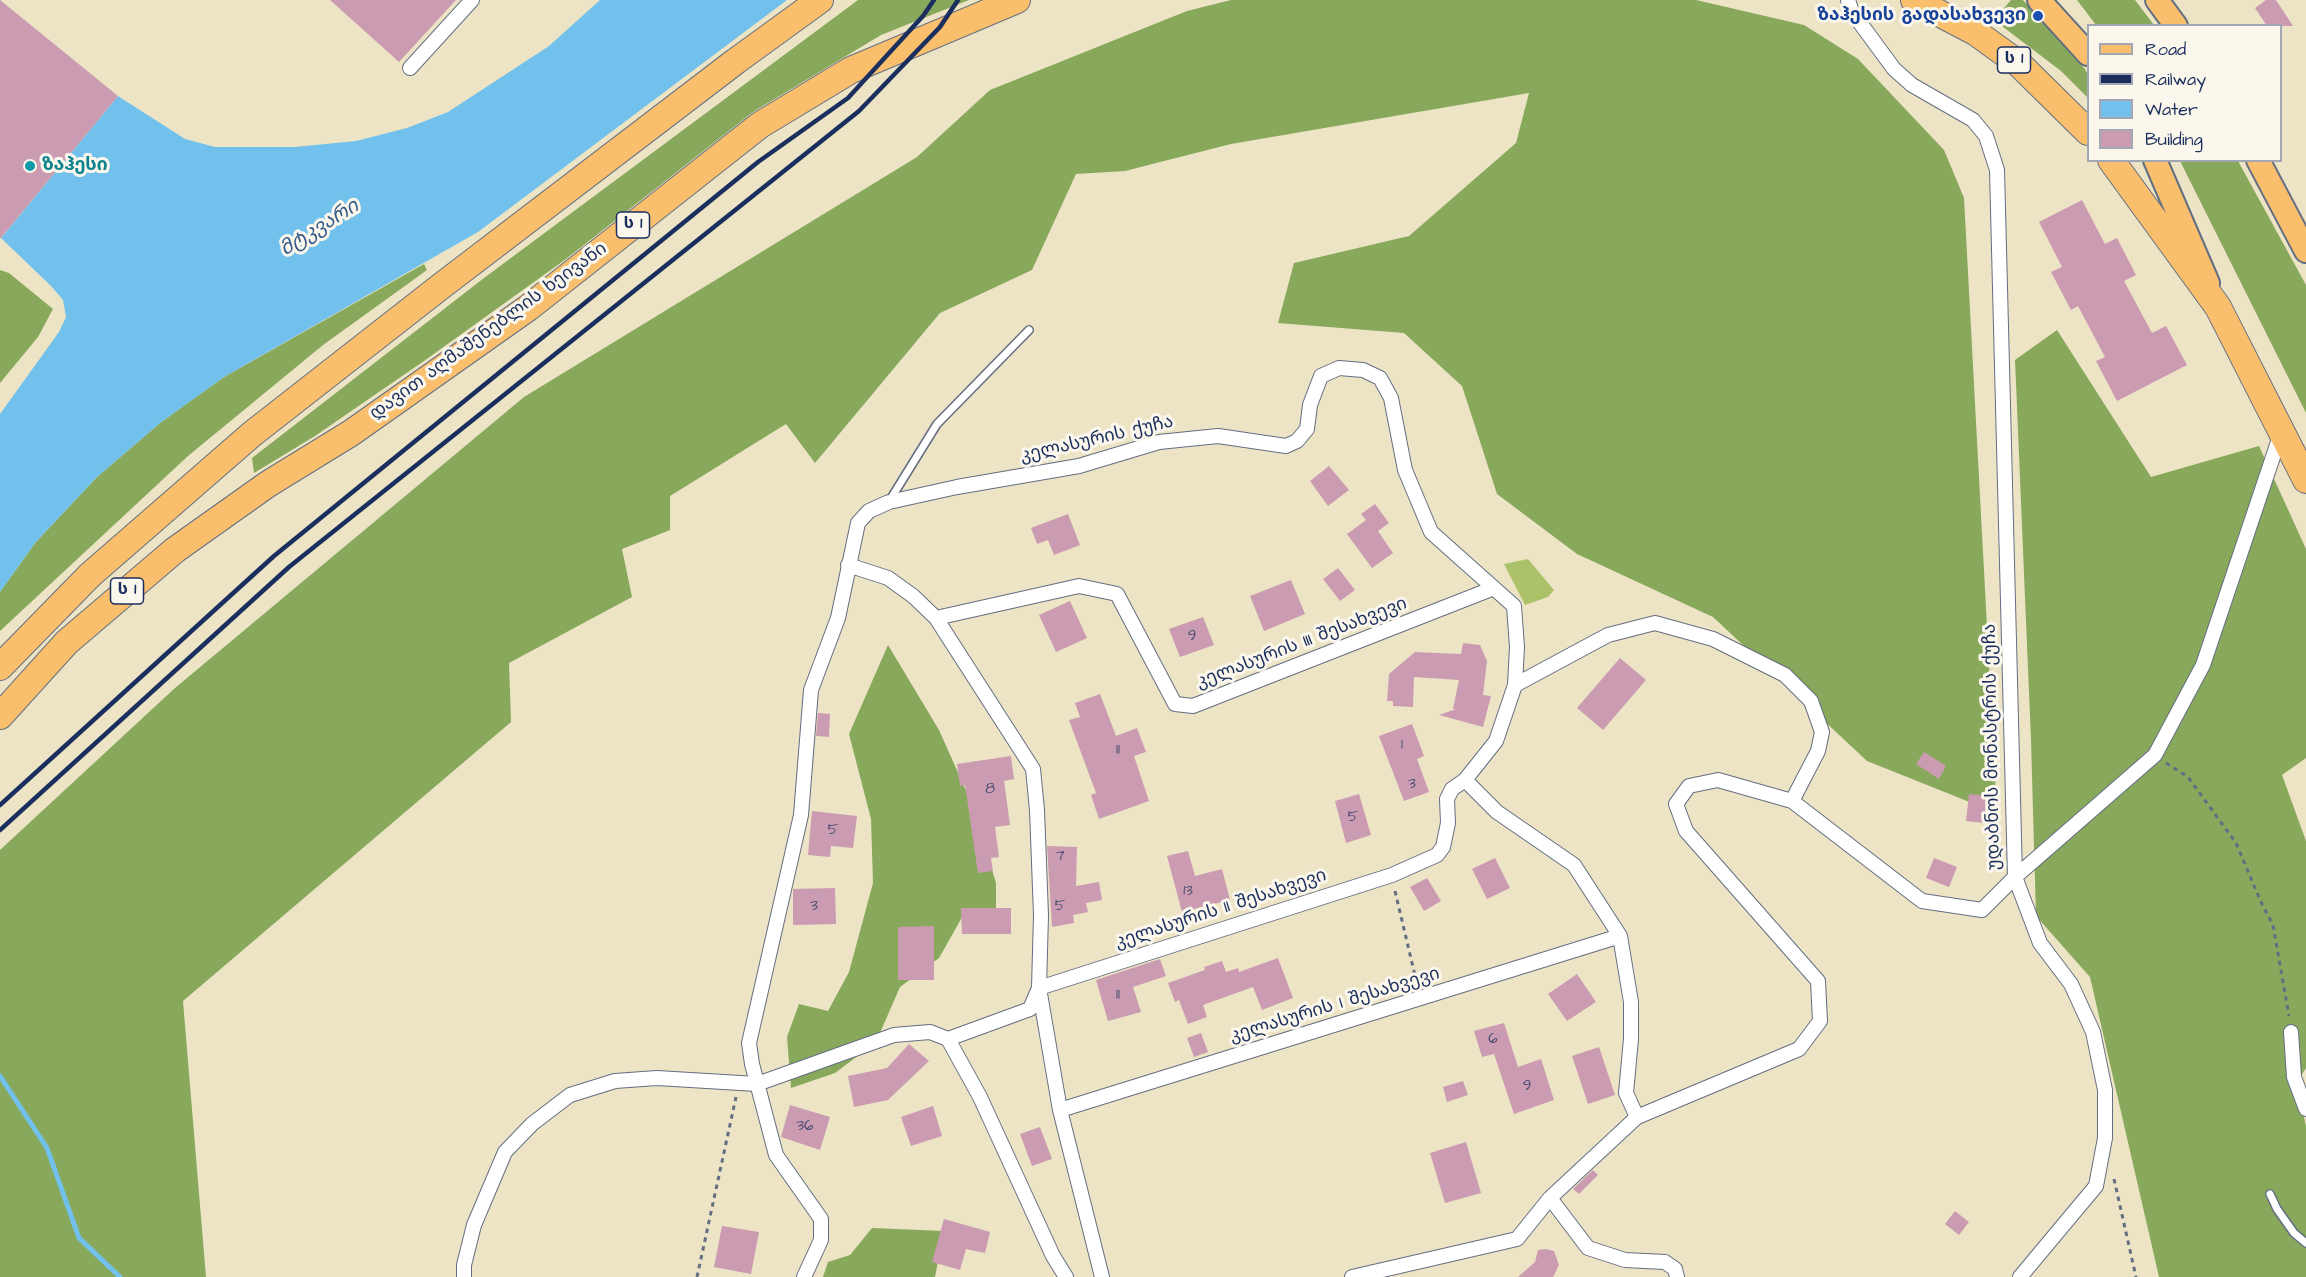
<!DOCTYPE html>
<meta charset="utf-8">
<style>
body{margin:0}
#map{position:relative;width:2306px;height:1277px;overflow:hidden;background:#ece4c5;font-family:"Architects Daughter",sans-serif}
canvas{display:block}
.legend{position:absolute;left:2087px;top:24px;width:195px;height:138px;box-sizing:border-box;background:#fbf7ec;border:2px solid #a1a7b3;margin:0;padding:8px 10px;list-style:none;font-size:18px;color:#1b2f5e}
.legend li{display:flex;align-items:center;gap:12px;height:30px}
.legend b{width:30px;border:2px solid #a1a7b3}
</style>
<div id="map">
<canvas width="2306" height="1277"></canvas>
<ul class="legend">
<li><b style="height:8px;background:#f9bf6d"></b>Road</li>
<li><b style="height:8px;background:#1b2f5e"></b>Railway</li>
<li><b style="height:16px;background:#72c1ec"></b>Water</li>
<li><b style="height:16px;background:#cb9cb1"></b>Building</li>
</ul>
</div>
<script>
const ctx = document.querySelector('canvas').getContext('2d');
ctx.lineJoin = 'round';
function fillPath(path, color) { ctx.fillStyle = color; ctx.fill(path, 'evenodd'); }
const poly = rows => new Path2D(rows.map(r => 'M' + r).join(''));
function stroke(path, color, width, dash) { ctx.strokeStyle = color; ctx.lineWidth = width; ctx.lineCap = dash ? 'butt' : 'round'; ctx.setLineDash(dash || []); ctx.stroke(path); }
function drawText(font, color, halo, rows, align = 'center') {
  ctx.font = font + ' "Architects Daughter","Noto Sans Georgian",sans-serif'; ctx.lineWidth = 6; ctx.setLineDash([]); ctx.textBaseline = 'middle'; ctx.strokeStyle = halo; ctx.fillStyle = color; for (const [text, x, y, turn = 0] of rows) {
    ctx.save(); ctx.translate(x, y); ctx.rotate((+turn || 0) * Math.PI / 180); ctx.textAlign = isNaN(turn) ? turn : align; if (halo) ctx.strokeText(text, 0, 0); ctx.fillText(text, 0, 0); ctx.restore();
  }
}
fillPath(poly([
 [1528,559,1554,590,1548,597,1525,605,1504,564]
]), '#abc268');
fillPath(poly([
 [858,0,969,0,881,35,753,112,566,259,424,361,315,436,254,473,252,458,484,278],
 [1231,0,1696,0,1804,25,1858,59,1944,150,1964,198,1997,813,1867,761,1713,617,1577,554,1497,494,1462,386,1404,333,1278,323,1294,263,1409,236,1516,143,1529,93,1231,144,1125,171,1076,174,1032,270,940,313,815,463,786,424,670,496,670,530,622,549,632,597,509,663,511,722,183,1001,206,1277,0,1277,0,850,175,688,524,397,917,157,990,90,1187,11],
 [2011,0,2023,0,2085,69,2088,75,2088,98,2061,71,1994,20],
 [2077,0,2135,0,2154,25,2096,25],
 [2180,161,2238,161,2306,285,2306,413],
 [424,264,427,270,323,345,188,456,0,631,0,592,35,543,97,477,160,423,224,377],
 [0,270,9,273,53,309,38,337,0,383],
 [2057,330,2151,477,2259,446,2306,549,2306,758,2282,775,2306,841,2306,1068,2296,1083,2306,1126,2306,1277,2159,1277,2090,977,2036,916,2031,740,2015,360],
 [888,645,939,730,972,804,996,883,996,912,965,912,939,958,900,987,876,1042,835,1073,791,1088,787,1037,799,1004,828,1011,849,972,873,883,871,819,849,734],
 [872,1228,944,1231,935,1277,823,1277,828,1262,850,1255]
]), '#88a85c');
fillPath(poly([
 [600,0,787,0,478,232,224,377,160,423,97,477,35,543,0,592,0,414,59,332,66,317,63,300,51,286,1,238,118,96,185,139,215,147,295,147,356,141,407,128,448,112,549,46]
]), '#72c1ec');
stroke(poly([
 [0,1076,47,1148,79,1238,120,1277]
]), '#72c1ec', 5);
fillPath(poly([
 [0,0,118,96,0,239],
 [330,0,456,0,399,62],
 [2266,0,2276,0,2293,26,2267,26,2255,8],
 [2082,200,2105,244,2117,238,2136,275,2124,281,2152,333,2166,326,2187,365,2117,401,2096,361,2105,357,2078,306,2071,310,2051,272,2062,267,2039,222],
 [1329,466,1349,490,1328,506,1310,481],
 [1375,504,1389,523,1378,531,1393,553,1372,568,1347,534,1366,520,1361,514],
 [1068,514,1080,545,1054,555,1048,540,1037,544,1031,528],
 [1338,568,1355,590,1340,601,1323,579],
 [1291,580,1305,614,1264,631,1250,596],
 [1070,601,1087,638,1056,652,1039,615],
 [1203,617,1214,645,1180,657,1169,629],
 [1463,643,1480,645,1487,661,1483,695,1491,696,1483,727,1439,715,1456,709,1453,709,1459,680,1414,677,1413,707,1393,706,1393,701,1387,701,1389,674,1415,652,1461,654],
 [1620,658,1646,680,1603,730,1577,708],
 [1100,694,1116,736,1137,728,1146,752,1134,756,1149,801,1099,819,1091,795,1096,793,1069,720,1080,717,1075,703],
 [818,713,830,714,829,737,816,736],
 [1412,724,1424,756,1417,759,1429,792,1404,801,1379,736],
 [1924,752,1946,766,1939,779,1916,764],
 [1011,756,1014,779,1004,781,1010,825,995,827,999,857,991,858,993,871,978,873,965,785,960,786,957,764],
 [1359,794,1371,835,1346,843,1335,801],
 [1969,794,1987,796,1984,823,1966,821],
 [812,811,857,816,853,848,831,846,830,857,808,855],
 [1047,846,1077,847,1076,886,1099,882,1102,900,1086,903,1088,912,1073,915,1074,923,1052,927],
 [1188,851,1195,876,1222,869,1230,900,1182,912,1167,856],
 [1495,858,1510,888,1487,899,1472,869],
 [1934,858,1957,867,1949,887,1926,878],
 [1427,878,1441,901,1424,911,1410,887],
 [835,888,836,924,793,925,793,889],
 [961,908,1011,908,1011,934,962,934],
 [934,926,934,980,898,980,898,927],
 [1278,958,1293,998,1262,1010,1253,987,1203,1005,1207,1017,1188,1024,1179,1000,1175,1002,1168,983,1205,970,1204,967,1222,961,1226,972,1238,968,1239,972],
 [1160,959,1166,976,1133,987,1141,1012,1108,1021,1096,980],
 [1577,974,1596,1002,1567,1021,1548,994],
 [1504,1023,1518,1067,1541,1059,1554,1100,1514,1114,1494,1054,1482,1057,1474,1031],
 [1201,1033,1208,1052,1194,1057,1187,1038],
 [909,1044,929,1061,888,1100,854,1107,848,1076,887,1068],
 [1599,1047,1615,1095,1588,1104,1572,1056],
 [1463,1081,1468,1095,1447,1102,1443,1087],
 [790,1105,830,1117,820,1150,781,1137],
 [933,1106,942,1136,911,1146,901,1117],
 [1040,1127,1052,1159,1032,1166,1020,1134],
 [1466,1142,1481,1193,1445,1203,1430,1153],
 [1593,1170,1598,1175,1579,1194,1573,1189],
 [1955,1211,1969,1222,1959,1235,1945,1224],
 [944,1219,990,1232,985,1253,966,1249,960,1270,932,1262],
 [722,1226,759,1232,751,1274,714,1267],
 [1546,1249,1554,1251,1559,1265,1553,1277,1518,1277,1535,1262,1538,1250]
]), '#cb9cb1');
const lane = poly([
 [890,500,937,424,1029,330],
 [2270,1194,2277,1209,2294,1233,2306,1243]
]);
const street = poly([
 [1848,0,1852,12,1894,69,1912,85,1973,120,1986,136,1997,170,2015,877,2040,943,2071,984,2093,1032,2105,1090,2105,1138,2096,1186,2020,1277],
 [410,68,472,0],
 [848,565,888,578,913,596,936,618,1033,769,1037,810,1041,915,1039,988,1060,1110,1102,1277],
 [936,618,1079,586,1117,594,1175,704,1193,706,1494,588],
 [2291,1032,2294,1077,2306,1109],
 [948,1039,1030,1009,1039,988,1392,875,1437,855,1443,847,1448,823,1447,799,1452,789,1465,780],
 [1060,1110,1620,936],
 [1637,1117,1626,1093,1631,1039,1631,1002,1620,936,1574,865,1497,812,1465,780,1496,741,1515,685,1608,635,1655,623,1713,639,1785,675,1811,701,1822,732,1818,751,1792,801],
 [1550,1198,1588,1248,1625,1260,1665,1262,1675,1269,1677,1277],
 [464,1277,464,1265,474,1225,505,1152,532,1124,570,1095,615,1081,657,1078,757,1084,894,1035,930,1032,948,1039,980,1097,1053,1256,1066,1277],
 [804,1277,821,1240,821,1219,776,1155,752,1064,749,1043,801,815,811,690,838,618,858,523,869,511,889,502,957,487,1079,466,1159,442,1218,436,1286,446,1297,441,1307,429,1310,405,1321,376,1339,368,1363,370,1380,378,1391,398,1405,470,1431,532,1514,606,1517,647,1515,685],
 [1352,1277,1517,1239,1550,1198,1637,1117,1799,1049,1820,1021,1818,981,1686,831,1676,804,1689,786,1718,780,1792,801,1922,901,1982,910,2015,877,2155,755,2203,665,2281,433]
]);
const primary = poly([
 [2039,0,2088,54],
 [2157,0,2176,26],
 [2155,160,2208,283],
 [2258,160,2306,251]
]);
const highway = poly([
 [1914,0,1975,32,2018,63,2088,132],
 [2111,160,2218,307,2306,480],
 [0,667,90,575,252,434,440,287,736,61,820,0],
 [0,716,67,642,175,550,268,484,351,433,528,308,760,125,851,70,1017,0]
]);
stroke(lane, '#646e82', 10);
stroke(street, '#646e82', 16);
stroke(primary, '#646e82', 26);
stroke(highway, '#646e82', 28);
stroke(poly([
 [2166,763,2188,777,2236,843,2261,902,2273,925,2289,1016],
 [1395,891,1417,984],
 [2114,1179,2136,1277],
 [697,1277,736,1097]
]), '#646e82', 3, [4.5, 4.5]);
stroke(lane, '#fff', 7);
stroke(street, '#fff', 14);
stroke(primary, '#f9bf6d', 22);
stroke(highway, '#f9bf6d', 26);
stroke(poly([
 [0,805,274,556,758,162,848,98,923,16,934,0],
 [0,830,289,567,859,111,940,27,958,0]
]), '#1b2f5e', 4.5);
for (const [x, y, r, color] of [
 [2038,16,6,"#1a4fb4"],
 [30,166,6,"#0f9aa8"]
]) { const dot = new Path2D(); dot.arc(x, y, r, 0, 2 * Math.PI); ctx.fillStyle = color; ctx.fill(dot); stroke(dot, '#fbf7ec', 2); }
drawText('15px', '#474a73', null, [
 ["9",1192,637],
 ["1",1402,746],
 ["11",1118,751],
 ["3",1412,785],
 ["8",990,790],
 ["5",1353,818],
 ["5",833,831],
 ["7",1060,857],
 ["13",1188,892],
 ["3",814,907],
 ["5",1060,907],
 ["11",1118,996],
 ["6",1493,1040],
 ["9",1527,1087],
 ["36",805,1127]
]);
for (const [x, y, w] of [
 [2014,60,33],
 [633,225,33],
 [127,591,33]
]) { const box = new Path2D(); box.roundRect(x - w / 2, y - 13, w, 26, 4.5); ctx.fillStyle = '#fbf7ec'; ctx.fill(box); stroke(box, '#1b2f5e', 1.5); }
drawText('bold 16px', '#1b2f5e', null, [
 ["ს 1",2014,60],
 ["ს 1",633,225],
 ["ს 1",127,591]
]);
drawText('bold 18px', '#164399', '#fbf7ec', [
 ["ზაჰესის გადასახვევი",2026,16]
], 'right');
drawText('bold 18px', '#0d838f', '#fbf7ec', [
 ["ზაჰესი",42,166]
], 'left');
drawText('18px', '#1b2f5e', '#fbf7ec', [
 ["დავით აღმაშენებლის ხეივანი",489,332,-36],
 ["კელასურის ქუჩა",1097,440,-13],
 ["კელასურის III შესახვევი",1302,644,-21],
 ["უდაბნოს მონასტრის ქუჩა",1993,747,-91],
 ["კელასურის II შესახვევი",1221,910,-18],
 ["კელასურის I შესახვევი",1335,1006,-17]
]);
drawText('italic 20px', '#355b89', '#fbf7ec', [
 ["მტკვარი",320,229,-32]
]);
</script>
